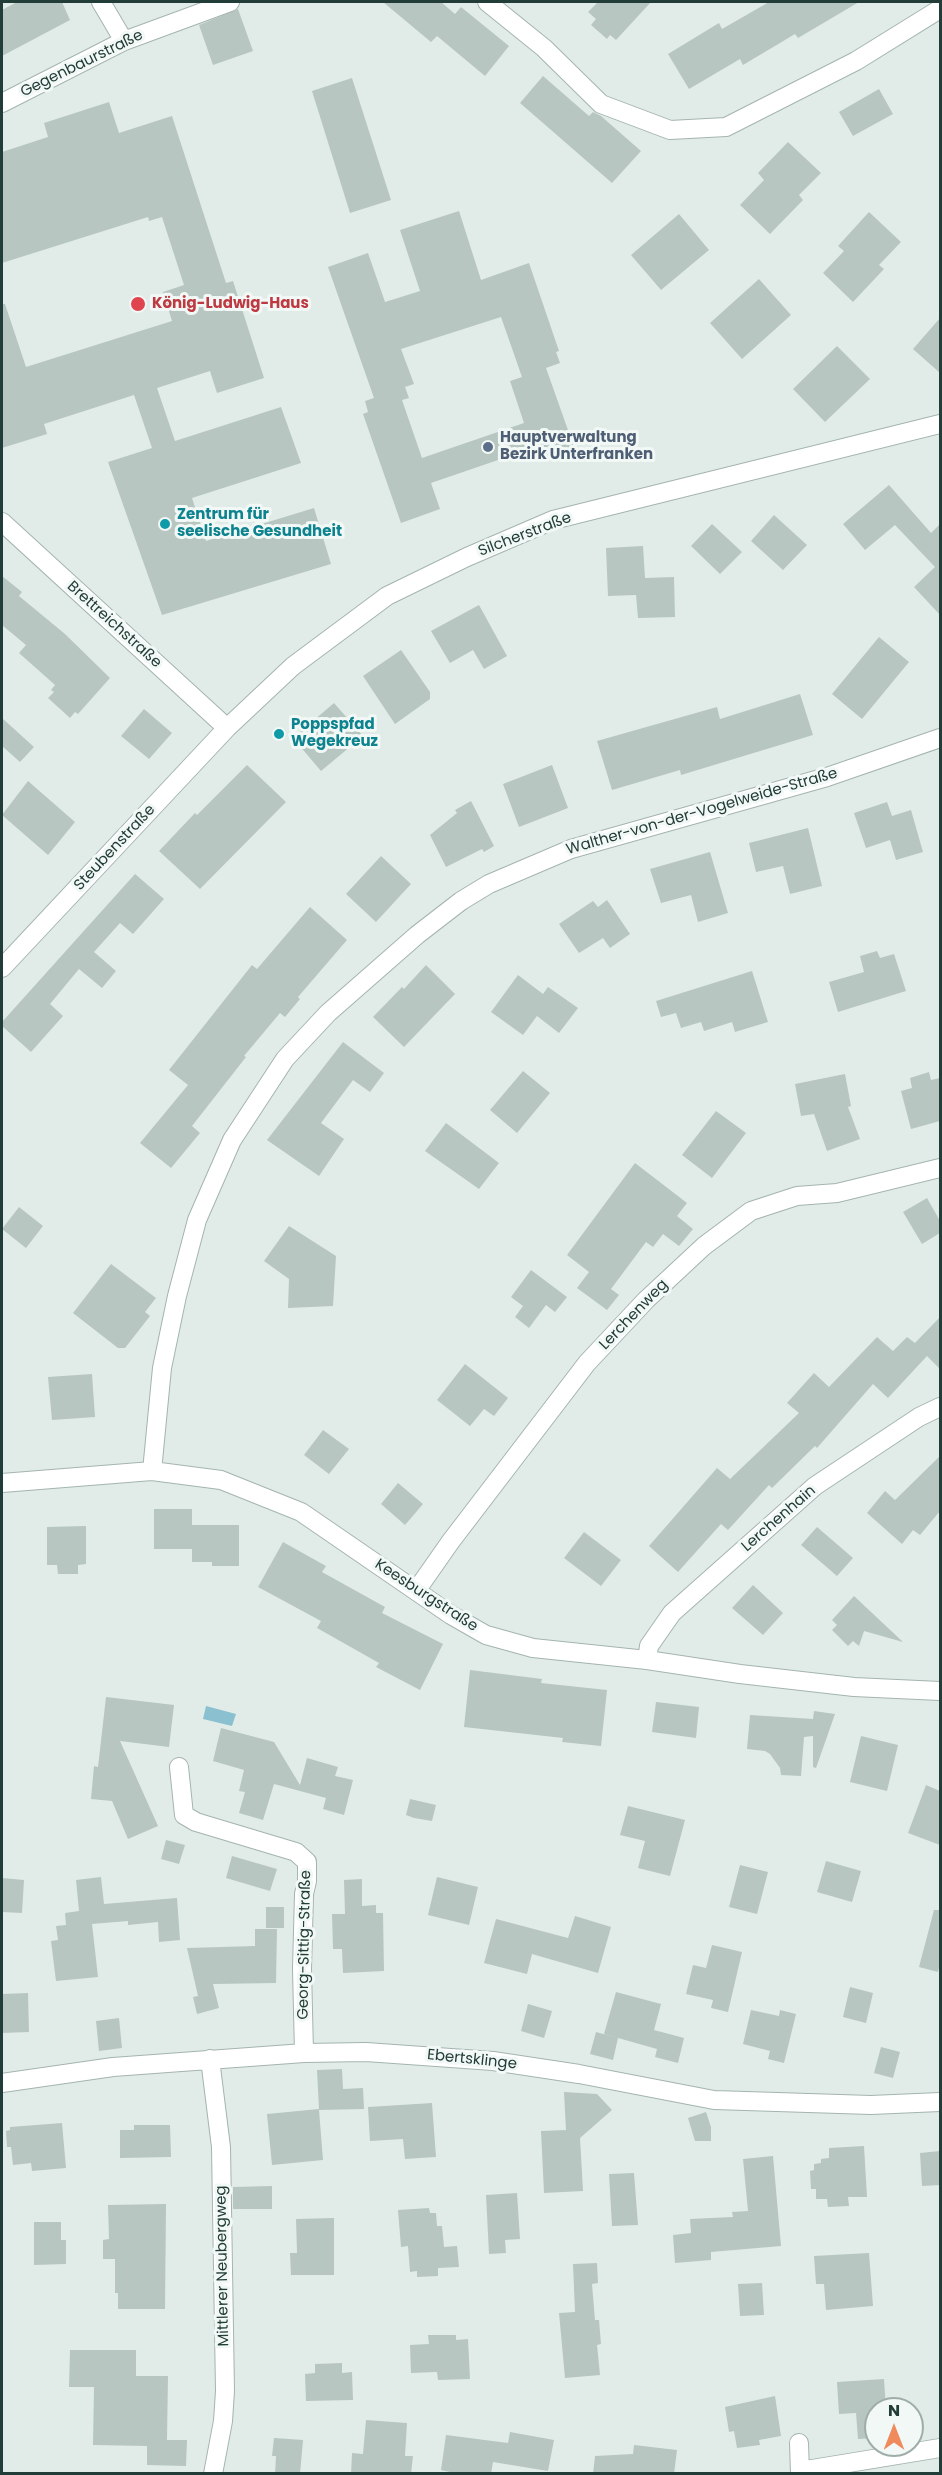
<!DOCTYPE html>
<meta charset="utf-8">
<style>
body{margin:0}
#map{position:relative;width:942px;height:2475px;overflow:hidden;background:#e1ece8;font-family:Poppins,sans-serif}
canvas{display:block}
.frame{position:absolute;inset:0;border:3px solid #223c37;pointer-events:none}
.north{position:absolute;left:864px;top:2397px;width:60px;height:60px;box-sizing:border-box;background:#f2f8f5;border:2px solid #9fada9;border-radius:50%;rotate:0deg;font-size:16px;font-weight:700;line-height:24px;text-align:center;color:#223c37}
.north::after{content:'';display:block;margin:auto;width:21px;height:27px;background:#ef8a5c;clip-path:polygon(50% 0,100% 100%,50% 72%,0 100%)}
</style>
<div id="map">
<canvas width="942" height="2475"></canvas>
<div class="frame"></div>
<div class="north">N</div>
</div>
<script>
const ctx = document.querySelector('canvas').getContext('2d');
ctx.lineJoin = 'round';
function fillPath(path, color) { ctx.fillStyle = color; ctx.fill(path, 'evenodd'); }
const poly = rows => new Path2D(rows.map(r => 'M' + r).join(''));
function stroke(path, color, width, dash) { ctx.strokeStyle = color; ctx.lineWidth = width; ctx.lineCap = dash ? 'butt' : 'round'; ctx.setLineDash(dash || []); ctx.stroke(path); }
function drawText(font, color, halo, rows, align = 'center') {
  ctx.font = font + ' Poppins,sans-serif'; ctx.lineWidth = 6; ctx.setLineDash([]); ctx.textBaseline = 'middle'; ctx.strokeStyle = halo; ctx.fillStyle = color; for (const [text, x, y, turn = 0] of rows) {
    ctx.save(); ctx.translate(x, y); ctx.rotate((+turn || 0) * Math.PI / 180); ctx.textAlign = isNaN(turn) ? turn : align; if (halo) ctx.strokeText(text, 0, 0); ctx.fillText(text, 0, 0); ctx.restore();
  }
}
fillPath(poly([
 [206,1706,236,1714,232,1726,203,1719]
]), '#8ac0d0');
fillPath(poly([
 [17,2,62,2,70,20,2,56,2,10],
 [383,2,441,2,455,14,461,7,509,46,485,76,437,36,431,42],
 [598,2,651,2,616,40,610,35,607,39,591,25,596,19,588,12],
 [769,2,859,2,798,38,795,34,743,65,740,59,689,89,668,54,719,23,722,29],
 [238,9,253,51,213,65,199,25],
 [543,76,589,116,593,112,601,116,641,151,612,183,520,103],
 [352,78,391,200,350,213,312,91],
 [879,89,893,114,853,136,839,112],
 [109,102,119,133,172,116,226,283,233,281,264,378,217,393,210,371,157,388,175,441,281,407,301,463,192,498,206,541,314,508,331,564,162,615,108,462,152,448,134,395,44,424,47,434,2,448,2,304,5,304,26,367,172,321,163,292,184,285,162,217,149,221,148,217,2,263,2,152,48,137,44,123],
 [788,142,821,173,799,195,803,200,770,234,740,205,764,180,758,173],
 [459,211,481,280,529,263,559,351,556,352,560,363,546,368,574,447,537,460,533,448,431,483,440,509,401,523,363,414,368,412,365,401,374,398,328,267,368,253,385,302,420,291,400,230],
 [501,317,522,377,510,381,524,423,422,458,402,400,409,398,405,387,414,384,401,349],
 [869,212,901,242,879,265,884,269,853,302,823,273,844,251,838,246],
 [679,214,709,250,661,290,631,255],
 [759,279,791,315,742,359,710,323],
 [940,318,940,373,913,349],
 [837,346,870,379,825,422,793,389],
 [889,485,931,533,940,524,940,615,914,587,935,567,895,525,865,550,843,524],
 [774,515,807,545,783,570,751,541],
 [712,524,742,552,720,574,691,546],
 [643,546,645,578,674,577,675,617,638,618,636,595,608,596,606,548],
 [2,576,22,592,19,596,65,634,110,678,78,714,75,712,70,718,48,698,54,692,51,690,55,685,19,653,26,645,2,625],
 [479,605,507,656,484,669,473,650,450,663,431,631],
 [879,637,909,662,862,719,832,694],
 [401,650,430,692,430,699,395,724,363,676],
 [800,694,813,735,681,775,680,770,612,790,597,741,717,707,720,719],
 [334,703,363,736,321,771,293,738],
 [144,709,172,733,149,759,121,736],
 [2,718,34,747,20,762,2,746],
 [247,765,286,802,200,889,159,851,195,813,197,815],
 [552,765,568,808,519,827,503,784],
 [28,781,75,822,48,855,2,815],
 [471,801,494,846,484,852,482,849,446,867,430,835,457,813,455,810],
 [887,802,892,816,911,810,923,852,896,860,890,840,866,848,854,813],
 [808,828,822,886,790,894,783,866,756,872,749,843],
 [710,852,728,913,698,922,691,895,661,903,650,869],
 [381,856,411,884,376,922,346,894],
 [135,874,164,899,133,934,120,923,94,952,116,971,102,988,79,969,50,1004,63,1016,31,1052,2,1026,2,1022],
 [607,900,630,934,610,948,603,938,579,953,559,924,593,901,598,907],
 [310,907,347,940,298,997,300,999,285,1017,280,1013,244,1056,246,1057,192,1126,200,1133,171,1168,140,1143,188,1085,169,1070,252,965,257,969],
 [877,951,880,958,894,954,906,991,838,1012,829,982,864,972,860,956],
 [426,965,455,994,404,1047,373,1017,402,987,404,989],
 [752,971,768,1022,735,1032,732,1022,704,1031,701,1022,681,1028,676,1013,661,1017,656,1001],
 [518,975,543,994,548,987,578,1008,559,1033,537,1016,523,1035,491,1012],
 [343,1042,384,1073,370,1092,353,1080,321,1123,344,1139,319,1176,267,1140],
 [523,1071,550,1093,517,1133,490,1110],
 [929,1072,931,1080,940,1078,940,1121,911,1129,901,1091,912,1088,910,1078],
 [845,1074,851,1106,848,1107,860,1139,827,1151,814,1114,801,1116,795,1084],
 [716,1111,746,1133,712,1178,682,1155],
 [446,1123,499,1163,479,1189,425,1151],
 [635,1163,687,1203,677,1216,693,1229,679,1246,663,1234,653,1247,646,1242,611,1289,619,1295,607,1310,577,1288,589,1272,567,1255],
 [927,1198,940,1221,940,1233,922,1244,903,1212],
 [19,1207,43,1226,26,1248,2,1229],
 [289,1226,336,1256,333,1306,288,1308,289,1279,264,1261],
 [111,1264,156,1298,145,1312,150,1316,125,1348,118,1348,73,1313],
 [531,1270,567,1297,555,1312,546,1305,529,1328,515,1317,523,1306,511,1297],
 [940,1317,940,1369,927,1356,888,1398,873,1384,817,1448,815,1446,772,1488,769,1485,728,1530,721,1524,678,1572,649,1546,717,1468,730,1479,799,1413,787,1403,814,1373,829,1387,877,1337,893,1351,907,1337,915,1343],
 [465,1364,508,1398,494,1416,484,1409,470,1426,437,1400],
 [92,1374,95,1417,52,1420,48,1377],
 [323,1430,349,1449,329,1474,304,1455],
 [940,1456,940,1511,920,1535,913,1530,902,1544,867,1513,885,1491,895,1500],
 [398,1483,423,1504,405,1525,381,1504],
 [154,1509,192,1509,192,1525,239,1525,239,1566,212,1566,212,1562,192,1562,192,1549,154,1549],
 [86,1526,86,1564,78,1565,78,1574,58,1574,57,1565,47,1565,47,1527],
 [817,1527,853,1558,837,1576,801,1545],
 [584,1532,621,1560,601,1586,564,1558],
 [283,1542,326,1566,322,1572,385,1607,382,1613,443,1644,420,1690,376,1667,379,1663,317,1628,321,1621,258,1587],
 [753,1585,783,1613,763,1635,732,1608],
 [854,1596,903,1642,864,1631,859,1646,853,1641,848,1646,832,1630,837,1625,832,1620],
 [470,1670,542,1679,541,1683,607,1690,601,1746,562,1742,563,1738,464,1727],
 [106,1697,174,1705,169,1747,120,1741,158,1826,128,1839,112,1801,91,1799,94,1766,98,1767],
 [656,1702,699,1707,696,1738,652,1732],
 [814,1711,835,1714,816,1768,813,1767,813,1736,804,1737,801,1776,781,1775,780,1768,770,1754,765,1751,747,1749,750,1715,813,1719],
 [221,1728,274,1742,300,1785,307,1758,338,1767,335,1776,353,1780,344,1815,323,1809,326,1798,274,1784,263,1820,239,1813,245,1792,239,1791,244,1770,213,1761],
 [861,1736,898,1745,887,1791,850,1782],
 [926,1785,940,1791,940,1845,908,1833],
 [410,1799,436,1805,432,1821,414,1818,406,1815],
 [628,1806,685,1820,670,1876,638,1868,645,1841,620,1835],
 [166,1840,185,1845,179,1864,161,1859],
 [232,1856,277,1869,270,1891,226,1878],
 [826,1861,861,1871,852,1902,817,1892],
 [740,1865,768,1872,757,1914,729,1907],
 [101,1877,104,1904,177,1898,180,1940,159,1942,158,1922,128,1925,128,1921,92,1924,98,1977,56,1981,51,1941,58,1940,56,1926,66,1925,65,1913,79,1911,76,1880],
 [437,1877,478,1887,469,1925,428,1915],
 [2,1878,24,1880,22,1913,2,1912],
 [362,1879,362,1906,376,1905,376,1913,383,1913,384,1971,343,1973,342,1949,333,1949,332,1914,345,1914,344,1880],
 [266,1907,284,1907,284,1928,266,1928],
 [934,1910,940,1910,940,1963,938,1972,919,1967],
 [575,1916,611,1927,598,1973,532,1954,527,1974,484,1963,496,1919,568,1938],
 [255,1929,277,1929,276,1983,213,1984,219,2008,197,2014,193,1997,198,1996,187,1948,255,1946],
 [712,1945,742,1952,728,2012,711,2008,713,2000,686,1994,693,1965,706,1968],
 [850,1987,873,1993,866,2023,843,2017],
 [616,1992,661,2004,654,2030,684,2038,678,2063,655,2057,657,2049,604,2034],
 [28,1993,29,2032,2,2033,2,1994],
 [528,2004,552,2011,544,2038,521,2031],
 [751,2010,779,2016,780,2010,796,2014,784,2063,768,2059,770,2051,743,2044],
 [119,2018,122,2048,99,2051,96,2021],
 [596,2032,618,2038,613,2060,590,2054],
 [881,2047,900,2052,893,2078,874,2073],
 [342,2069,343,2089,363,2088,364,2109,319,2110,323,2160,272,2165,267,2114,319,2109,317,2070],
 [564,2092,597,2094,612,2110,580,2138,583,2191,544,2193,541,2131,566,2130],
 [432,2103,436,2157,405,2159,403,2139,370,2141,368,2107],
 [706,2112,711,2127,711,2141,695,2141,688,2118],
 [62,2123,66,2168,32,2171,31,2163,13,2165,11,2147,7,2147,6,2131,10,2130,10,2127],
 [134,2125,170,2125,171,2157,120,2158,120,2130,134,2130],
 [864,2146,867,2197,848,2197,849,2206,828,2207,827,2199,816,2199,816,2189,811,2189,810,2171,814,2170,814,2164,821,2163,821,2159,829,2158,829,2148],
 [940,2151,940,2185,922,2186,920,2153],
 [773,2156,781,2246,711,2252,711,2260,675,2263,673,2235,691,2233,690,2219,733,2217,732,2212,748,2211,743,2159],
 [634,2173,638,2225,612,2226,609,2174],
 [272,2186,272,2209,233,2209,233,2187],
 [517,2193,520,2239,505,2240,506,2253,489,2254,486,2195],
 [166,2204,165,2309,118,2309,118,2293,115,2293,115,2259,103,2259,103,2240,109,2239,108,2205],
 [429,2208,430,2213,436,2213,437,2226,442,2226,444,2247,457,2246,459,2267,438,2268,438,2276,417,2277,417,2271,410,2272,408,2246,401,2247,398,2210],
 [334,2218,334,2275,291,2275,290,2253,297,2253,296,2219],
 [34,2222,61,2222,61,2240,66,2240,66,2264,34,2265],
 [869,2253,873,2306,826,2310,824,2284,816,2284,814,2256],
 [597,2263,598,2283,592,2284,595,2320,599,2320,601,2344,597,2345,600,2375,565,2378,559,2313,575,2312,573,2264],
 [762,2283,764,2315,740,2316,738,2284],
 [428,2335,456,2335,456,2340,468,2339,470,2379,438,2380,437,2372,411,2373,410,2345,429,2344],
 [70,2350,136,2350,136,2376,168,2376,167,2440,187,2440,186,2466,147,2465,147,2446,93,2445,94,2387,69,2387],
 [342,2363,342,2373,352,2372,353,2400,306,2401,305,2374,315,2373,315,2364],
 [884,2379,886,2409,876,2409,876,2438,858,2439,856,2413,839,2414,837,2382],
 [775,2396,781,2436,759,2440,760,2445,737,2448,734,2431,729,2432,725,2407],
 [366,2420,407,2423,405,2456,413,2456,411,2474,351,2474,352,2453,363,2454],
 [510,2432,554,2440,548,2471,493,2462,491,2474,459,2474,441,2470,446,2435,508,2443],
 [274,2438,303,2440,300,2474,275,2474,276,2456,272,2456],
 [634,2445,677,2450,674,2474,593,2474,595,2456,633,2454]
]), '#b7c6c1');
const minor = poly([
 [101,2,124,41],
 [487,2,544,48,601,104,670,130,726,127,856,61,940,9],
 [2,103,124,41,230,2],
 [2,522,227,728],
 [2,968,227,728,293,666,387,596,467,557,553,520,940,424],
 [152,1471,162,1368,177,1296,197,1220,232,1140,285,1059,328,1013,417,935,461,901,489,884,571,849,827,777,940,738],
 [2,1483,152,1471,221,1480,301,1512,451,1615,486,1635,533,1648,647,1660,740,1674,854,1687,940,1691],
 [416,1591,451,1541,587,1363,646,1300,704,1246,751,1211,797,1196,837,1193,940,1168],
 [647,1660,649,1646,672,1613,815,1486,919,1417,940,1407],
 [179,1767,184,1815,196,1822,296,1852,307,1862,307,1881,304,1894,302,1969,304,2053],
 [210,2059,221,2147,225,2391,223,2421,213,2474],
 [2,2083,113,2067,304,2053,366,2052,493,2061,579,2074,714,2100,871,2105,940,2102],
 [799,2443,800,2474],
 [800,2471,940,2448]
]);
stroke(minor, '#a4b4af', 20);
stroke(minor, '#fff', 18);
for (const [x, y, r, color] of [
 [138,304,8,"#e0444e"],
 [488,447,6,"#5c6f8a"],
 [165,524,6,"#0f9aa8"],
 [279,734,6,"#0f9aa8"]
]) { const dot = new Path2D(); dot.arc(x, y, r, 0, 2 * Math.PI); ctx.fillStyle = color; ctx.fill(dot); stroke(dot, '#f2f8f5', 2); }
drawText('15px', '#223c37', '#f2f8f5', [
 ["Gegenbaurstraße",82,64,-26],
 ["Silcherstraße",525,535,-21],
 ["Brettreichstraße",114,625,42],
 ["Walther-von-der-Vogelweide-Straße",702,812,-16],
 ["Steubenstraße",115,848,-47],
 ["Lerchenweg",634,1315,-46],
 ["Lerchenhain",779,1519,-41],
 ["Keesburgstraße",426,1596,33],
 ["Georg-Sittig-Straße",305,1945,-89],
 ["Ebertsklinge",472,2060,6],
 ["Mittlerer Neubergweg",223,2266,-91]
]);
drawText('bold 15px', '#be3a42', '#f2f8f5', [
 ["König-Ludwig-Haus",152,304]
], 'left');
drawText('bold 15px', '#4e5e75', '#f2f8f5', [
 ["Hauptverwaltung",500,438],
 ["Bezirk Unterfranken",500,455]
], 'left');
drawText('bold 15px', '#0d838f', '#f2f8f5', [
 ["Zentrum für",177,515],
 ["seelische Gesundheit",177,532],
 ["Poppspfad",291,725],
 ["Wegekreuz",291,742]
], 'left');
</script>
